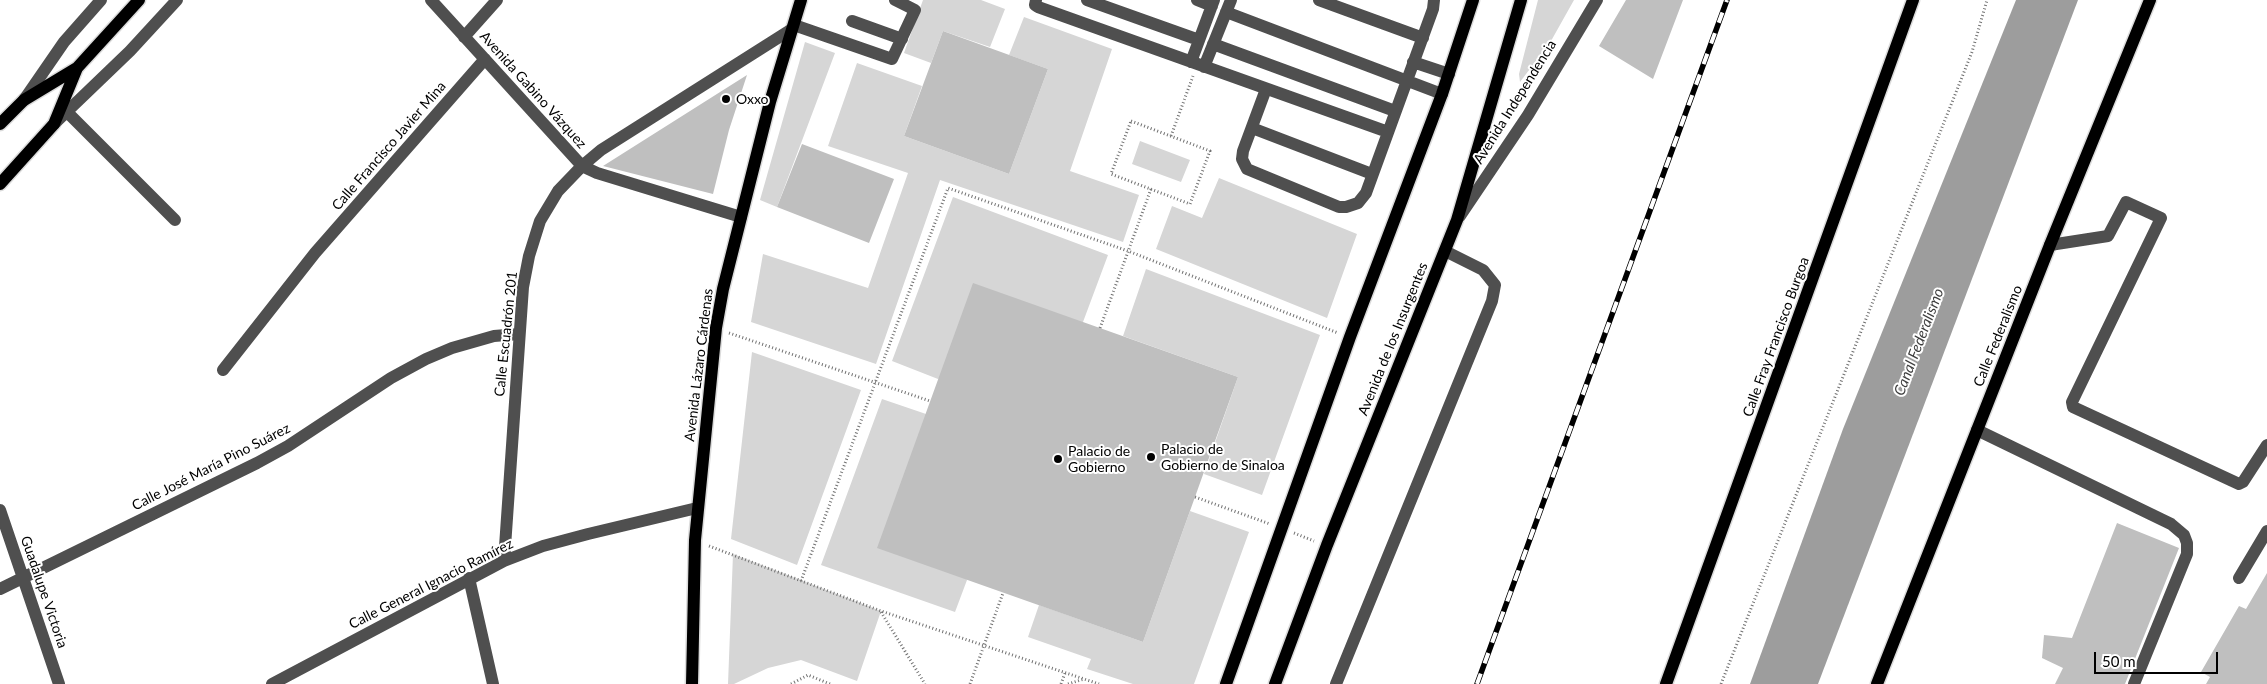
<!DOCTYPE html>
<meta charset="utf-8">
<style>
body{margin:0}
#map{position:relative;width:2267px;height:684px;overflow:hidden;background:#fff;font-family:Lato,sans-serif}
canvas{display:block}
.scale{position:absolute;left:2094px;top:652px;width:124px;height:22px;box-sizing:border-box;border:2px solid #000;border-top:0;padding-left:6px;font-size:15px;line-height:18px;white-space:nowrap;color:#000;-webkit-text-stroke:4px #fff;paint-order:stroke}
</style>
<div id="map">
<canvas width="2267" height="684"></canvas>
<div class="scale">50 m</div>
</div>
<script>
const ctx = document.querySelector('canvas').getContext('2d');
ctx.lineJoin = 'round';
function fillPath(path, color) { ctx.fillStyle = color; ctx.fill(path, 'evenodd'); }
const poly = rows => new Path2D(rows.map(r => 'M' + r).join(''));
function stroke(path, color, width, dash) { ctx.strokeStyle = color; ctx.lineWidth = width; ctx.lineCap = dash ? 'butt' : 'round'; ctx.setLineDash(dash || []); ctx.stroke(path); }
function drawText(font, color, halo, rows, align = 'center') {
  ctx.font = font + ' Lato,sans-serif'; ctx.lineWidth = 4; ctx.setLineDash([]); ctx.textBaseline = 'middle'; ctx.strokeStyle = halo; ctx.fillStyle = color; for (const [text, x, y, turn = 0] of rows) {
    ctx.save(); ctx.translate(x, y); ctx.rotate((+turn || 0) * Math.PI / 180); ctx.textAlign = isNaN(turn) ? turn : align; if (halo) ctx.strokeText(text, 0, 0); ctx.fillText(text, 0, 0); ctx.restore();
  }
}
fillPath(poly([
 [923,0,981,0,1005,9,990,47,943,31,931,63,904,53],
 [1538,0,1574,0,1551,41,1520,82,1519,74],
 [1024,17,1112,49,1070,171,1139,195,1123,242,940,180,876,364,751,322,763,254,868,288,908,173,828,146,857,63,922,86,904,136,1009,174,1048,69,1009,55],
 [805,42,835,53,777,207,760,200],
 [1140,141,1190,160,1181,182,1132,164],
 [1219,178,1357,234,1327,318,1156,249,1172,206,1202,218],
 [953,197,1108,255,1083,322,938,379,892,361],
 [1146,269,1320,335,1262,495,1204,474,1238,377,1123,336],
 [752,352,861,390,797,565,731,539],
 [882,399,926,414,967,580,955,612,821,565],
 [1190,511,1249,532,1194,684,1133,684,1087,669,1091,659,1028,637,1039,605,1143,642],
 [733,554,881,611,857,681,801,660,768,668,734,684,728,684]
]), '#d6d6d6');
fillPath(poly([
 [2016,0,2078,0,1818,684,1750,684,1843,429]
]), '#9d9d9d');
fillPath(poly([
 [1626,0,1683,0,1653,79,1599,46],
 [943,31,1048,69,1009,174,904,136],
 [747,75,729,130,713,194,603,166],
 [802,144,894,179,869,243,777,207],
 [973,283,1238,377,1143,642,877,548],
 [2117,523,2179,548,2125,684,2055,684,2063,668,2042,658,2044,635,2072,638],
 [2267,573,2267,684,2206,684,2210,677,2201,672,2239,606,2246,609]
]), '#bfbfbf');
const major = poly([
 [0,124,24,100,77,68,139,0],
 [0,184,54,124,77,68],
 [692,684,695,540,716,328,723,289,770,102,801,0],
 [1226,684,1350,337,1442,94,1473,0],
 [1275,684,1327,545,1457,220,1521,0],
 [1666,684,1913,0],
 [1877,684,2050,245,2150,0]
]);
stroke(major, '#dbdbdb', 15);
stroke(poly([
 [1131,121,1210,151,1190,204,1111,174,1131,121],
 [1171,136,1193,76],
 [1100,328,1151,189],
 [729,333,930,401],
 [1195,497,1270,524],
 [1294,533,1314,541],
 [709,546,881,611,1099,684],
 [801,581,948,188,1128,251,1338,333],
 [881,612,925,684],
 [791,684,808,675,830,684],
 [970,684,1003,593],
 [1061,684,1065,673],
 [1068,684,1084,679],
 [1721,684,1972,52,1987,0]
]), '#717171', 3, [1, 2.5]);
stroke(poly([
 [431,0,582,166,597,173,741,217],
 [1036,0,1035,5,1038,7,1388,132],
 [1087,0,1199,40],
 [1197,0,1212,6],
 [1319,0,1423,38],
 [1226,12,1442,94],
 [852,21,902,39],
 [794,25,892,59,915,10,895,0],
 [464,37,497,0],
 [1213,44,1395,111],
 [1191,62,1214,0],
 [1413,62,1449,74],
 [1204,67,1231,0],
 [1266,89,1243,151,1242,159,1247,169,1339,207,1346,207,1358,203,1366,193,1433,9,1434,0],
 [24,100,64,42,101,0],
 [67,112,175,220],
 [54,124,130,51,177,0],
 [1252,128,1372,174],
 [1460,216,1528,115,1597,0],
 [2050,245,2108,236,2126,202,2161,218,2072,402,2073,407,2239,484,2243,482,2267,445],
 [223,370,315,253,485,59],
 [1977,430,2171,524,2184,535,2187,543,2187,554,2134,684],
 [0,510,59,684],
 [504,561,523,287,529,256,540,221,558,191,582,166,601,150,792,29],
 [469,578,493,684],
 [2239,578,2267,531],
 [0,589,257,463,288,446,391,378,426,359,452,348,494,336,519,334],
 [272,684,504,561,543,546,588,534,697,508],
 [1336,684,1492,301,1495,285,1483,270,1445,251]
]), '#4f4f4f', 12);
stroke(major, '#000', 12);
const rail = poly([
 [1477,684,1727,0]
]);
stroke(rail, '#000', 5.5);
stroke(rail, '#fff', 4, [11]);
for (const [x, y, r, color] of [
 [726,99,5,"#000"],
 [1151,457,5,"#000"],
 [1058,459,5,"#000"]
]) { const dot = new Path2D(); dot.arc(x, y, r, 0, 2 * Math.PI); ctx.fillStyle = color; ctx.fill(dot); stroke(dot, '#fff', 2); }
drawText('14px', '#000', '#fff', [
 ["Avenida Gabino Vázquez",533,90,48],
 ["Avenida Independencia",1515,102,-58],
 ["Calle Francisco Javier Mina",389,146,-49],
 ["Calle Escuadrón 201",506,334,-84],
 ["Calle Federalismo",1998,336,-68],
 ["Calle Fray Francisco Burgoa",1776,337,-70],
 ["Avenida de los Insurgentes",1393,339,-68],
 ["Avenida Lázaro Cárdenas",699,365,-83],
 ["Calle José María Pino Suárez",211,467,-27],
 ["Calle General Ignacio Ramírez",431,584,-27],
 ["Guadalupe Victoria",44,592,71]
]);
drawText('14px', '#000', '#fff', [
 ["Oxxo",736,99],
 ["Palacio de",1161,449],
 ["Gobierno de Sinaloa",1161,465],
 ["Palacio de",1068,451],
 ["Gobierno",1068,467]
], 'left');
drawText('italic 15px', '#3e3e3e', '#fff', [
 ["Canal Federalismo",1919,342,-69]
]);
</script>
